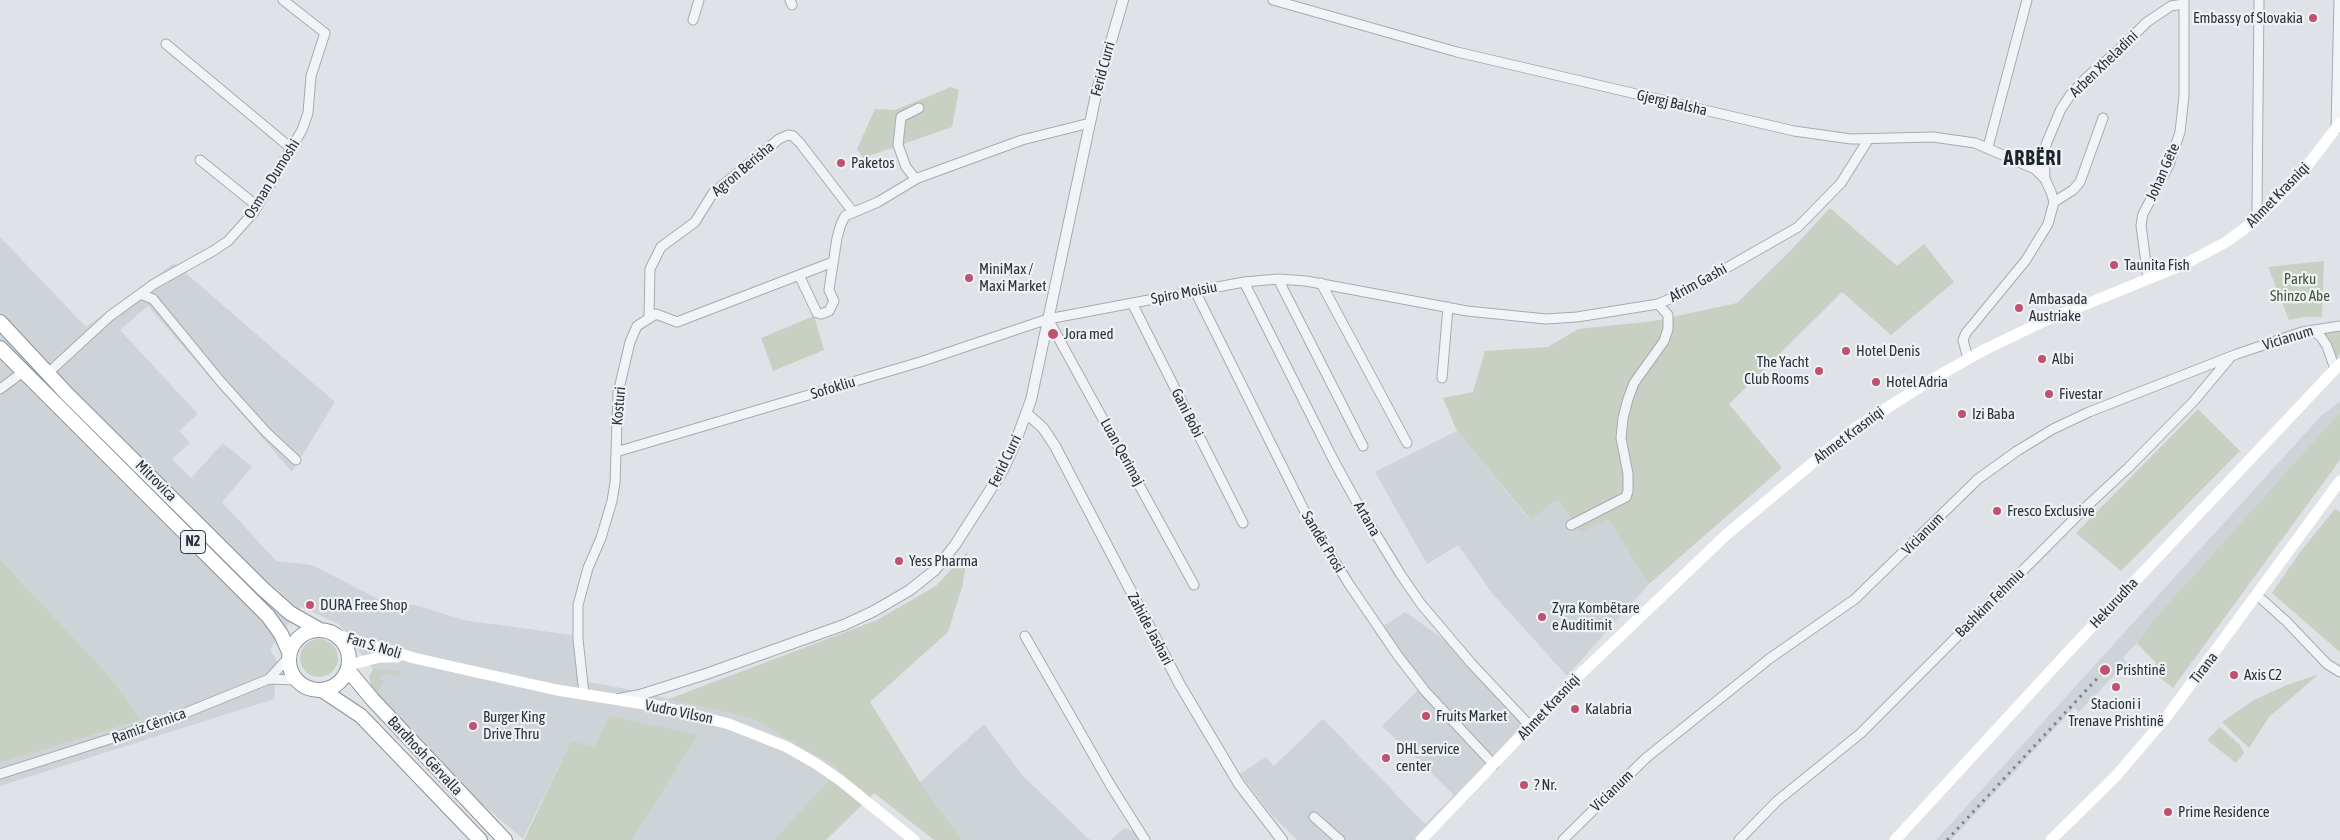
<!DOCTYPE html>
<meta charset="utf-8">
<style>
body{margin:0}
canvas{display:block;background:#dfe3e7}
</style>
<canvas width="2340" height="840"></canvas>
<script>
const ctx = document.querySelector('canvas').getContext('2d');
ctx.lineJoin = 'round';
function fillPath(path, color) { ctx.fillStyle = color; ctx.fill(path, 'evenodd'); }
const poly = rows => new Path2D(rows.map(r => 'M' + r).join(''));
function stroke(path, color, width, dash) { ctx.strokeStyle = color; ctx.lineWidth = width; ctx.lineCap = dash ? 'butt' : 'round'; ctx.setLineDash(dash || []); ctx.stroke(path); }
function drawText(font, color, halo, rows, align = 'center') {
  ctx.font = font + ' "Asap Condensed",sans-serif'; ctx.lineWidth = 4.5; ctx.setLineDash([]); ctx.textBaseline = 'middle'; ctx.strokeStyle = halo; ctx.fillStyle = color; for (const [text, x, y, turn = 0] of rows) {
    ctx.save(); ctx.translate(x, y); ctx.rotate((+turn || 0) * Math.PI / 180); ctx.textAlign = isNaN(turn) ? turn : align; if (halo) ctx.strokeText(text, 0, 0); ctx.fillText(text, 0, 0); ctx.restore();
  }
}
fillPath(poly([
 [0,237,86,327,174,263,335,402,292,472,148,306,120,330,198,414,179,431,190,443,172,459,191,478,223,443,252,467,222,502,276,561,312,565,386,603,415,605,463,620,579,636,583,681,632,690,751,718,840,769,774,840,632,840,697,736,595,748,571,741,523,839,469,793,372,689,369,676,373,669,339,624,301,607,270,649,278,663,274,699,0,786,0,763,141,720,111,678,0,559],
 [2340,401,2340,412,2148,626,2150,628,2123,658,2127,662,2079,712,2074,708,1951,840,1936,840,2320,417],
 [1457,431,1529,519,1558,500,1608,518,1649,584,1567,676,1492,593,1458,545,1427,564,1375,472],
 [1405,612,1446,641,1524,724,1531,727,1421,840,1297,840,1272,815,1240,774,1266,757,1274,766,1323,719,1425,824,1454,795,1382,726,1419,689,1374,632],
 [984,724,1022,775,1090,840,962,840,920,782],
 [1124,828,1141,833,1144,840,1111,840]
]), '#ced3d8');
fillPath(poly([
 [951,87,959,90,952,127,863,158,857,149,875,109,895,110],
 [1830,208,1897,266,1924,244,1954,282,1891,335,1842,292,1729,404,1782,468,1649,584,1608,519,1581,532,1558,500,1530,519,1457,431,1443,398,1473,392,1485,351,1548,347,1578,329,1654,321,1737,303,1790,251],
 [2324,261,2322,317,2305,317,2289,320,2268,267],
 [814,316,824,350,773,371,761,338],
 [2340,329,2340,354,2335,359,2324,333],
 [2198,409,2240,451,2121,571,2076,533],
 [2340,412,2340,460,2173,688,2151,671,2156,663,2137,643,2149,628,2148,626],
 [2335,509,2340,512,2340,652,2272,593,2300,552],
 [967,552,963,584,948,632,870,702,920,782,962,840,934,840,874,793,826,840,774,840,839,769,751,718,669,699,877,620,936,586],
 [0,559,111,678,141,720,0,763],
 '300 658a19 19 0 1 1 38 0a19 19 0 1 1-38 0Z',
 [374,669,401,671,400,677,384,673,379,678,384,681,376,693,372,689,369,676],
 [2319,674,2269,717,2249,748,2222,722,2254,700,2287,685],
 [609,716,698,735,632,840,524,840,571,741,595,747],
 [2220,727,2240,745,2244,753,2236,763,2207,740]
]), '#c7d0c2');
const minor = poly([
 [790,0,792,5],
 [1273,0,1457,52,1794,131,1851,139,1933,137,1975,143,2035,169,2045,179,2051,192,2054,202,2048,224,2026,260,1966,333,1963,340,1968,359],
 [693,20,699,0],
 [166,44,292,149],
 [919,108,901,117,898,145,906,167,914,177,918,178,1022,140,1090,123],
 [2336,129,2339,0],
 [1988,147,2027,0],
 [200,160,257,206],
 [2045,179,2044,152,2047,142,2061,109,2071,94,2085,79,2121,48,2147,22,2171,6,2183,4],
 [2054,202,2073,190,2080,182,2103,118],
 [2255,221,2257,211,2259,0],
 [799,275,817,313,821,314,829,311,834,301,829,290,830,283,837,238,841,224,845,216,878,202,918,178],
 [1278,279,1363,446],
 [2148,279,2141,225,2143,214,2169,165,2180,132,2184,96,2184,0],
 [1244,282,1335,463,1361,510,1401,575,1421,604,1471,663,1531,727],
 [1321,283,1407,443],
 [1195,291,1308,518,1349,584,1398,656,1425,691,1494,765],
 [140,294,153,299,221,382,266,432,296,460],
 [1132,303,1243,523],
 [649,318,650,269,661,247,695,222,713,193,779,139,788,135,793,136,800,143,853,212],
 [1048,319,1194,585],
 [2312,330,2321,337,2327,346,2335,369],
 [47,374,110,316,154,284,213,251,228,241,254,212,302,130,308,113,311,76,325,33,283,0],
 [1442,378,1448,307],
 [0,389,23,372],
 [616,452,920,362,1048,319,1244,282,1278,279,1306,281,1467,311,1546,319,1577,317,1658,304,1681,294,1798,227,1841,183,1868,140],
 [1571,525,1620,500,1626,497,1628,491,1628,474,1621,438,1623,418,1628,399,1634,383,1664,341,1668,329,1668,315,1658,304],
 [2257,595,2287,622,2327,664,2340,672],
 [1025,636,1111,786,1145,840],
 [269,679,288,658],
 [584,694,578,639,578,605,588,568,601,538,612,501,615,483,618,393,630,342,637,326,656,314,677,322,833,262],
 [0,774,163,722,269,679,296,680],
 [1314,817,1340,840],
 [1563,840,1646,758,1769,659,1855,599,1978,479,2017,451,2053,429,2089,412,2237,354,2302,332,2340,326],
 [1739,840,1777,801,1861,733,2087,506,2128,468,2193,402,2229,359]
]);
const tertiary = poly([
 [1026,413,1043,428,1055,446,1180,685,1239,784,1282,840],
 [619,699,640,695,706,674,844,625,874,611,910,590,935,570,955,545,1003,470,1014,446,1031,400,1097,90,1123,0]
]);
const trunk = poly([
 [0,322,67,394,263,589,290,613,320,630],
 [0,348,268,616,281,634,289,652],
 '289 660a30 30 0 1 1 60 0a30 30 0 1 1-60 0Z',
 [348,670,373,700,505,840],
 [322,690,361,716,480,840]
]);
stroke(minor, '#a5abb0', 11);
stroke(tertiary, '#a5abb0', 12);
stroke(trunk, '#89929c', 16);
stroke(minor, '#f2f3f6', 9);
stroke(tertiary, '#f2f3f6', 10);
stroke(poly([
 [334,634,414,658,476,672,557,690,663,707,729,724,787,747,815,763,840,780,914,840],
 [349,665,380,657,397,657],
 [1421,840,1571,683,1726,535,1851,431,1926,383,1984,350,2040,323,2185,264,2226,242,2255,221,2277,199,2300,175,2340,123],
 [1895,840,2068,652,2340,364],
 [2051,840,2116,776,2168,715,2340,481]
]), '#fff', 11);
stroke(trunk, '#fff', 14);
stroke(poly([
 [1947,840,2105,670]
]), '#7b848e', 3, [2.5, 5]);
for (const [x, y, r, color] of [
 [2313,18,5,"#be526f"],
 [841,163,5,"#be526f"],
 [2114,265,5,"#be526f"],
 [969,278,5,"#be526f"],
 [2019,308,5,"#be526f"],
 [1053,334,6,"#be526f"],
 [1846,351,5,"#be526f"],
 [2042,359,5,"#be526f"],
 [1819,371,5,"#be526f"],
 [1876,382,5,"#be526f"],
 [2049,394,5,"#be526f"],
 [1962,414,5,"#be526f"],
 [1997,511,5,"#be526f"],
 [899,561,5,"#be526f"],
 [310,605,5,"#be526f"],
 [1542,617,5,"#be526f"],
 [2105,670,6,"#be526f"],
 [2234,675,5,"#be526f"],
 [2116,687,5,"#be526f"],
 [1575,709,5,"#be526f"],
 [1426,716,5,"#be526f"],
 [473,726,5,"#be526f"],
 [1386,758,5,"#be526f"],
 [1524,785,5,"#be526f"],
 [2168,812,5,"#be526f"]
]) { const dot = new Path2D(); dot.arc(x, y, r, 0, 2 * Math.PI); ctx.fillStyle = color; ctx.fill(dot); stroke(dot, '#eff2f5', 2); }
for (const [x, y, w] of [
 [193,542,25]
]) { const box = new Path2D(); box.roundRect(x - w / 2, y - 11.5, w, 23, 4); ctx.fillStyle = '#eff2f5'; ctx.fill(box); stroke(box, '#2a333c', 1); }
drawText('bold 14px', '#2a333c', null, [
 ["N2",193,542]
]);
drawText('15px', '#2a333c', '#eff2f5', [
 ["Embassy of Slovakia",2303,18,"right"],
 ["Paketos",851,163],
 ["Taunita Fish",2124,265],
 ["MiniMax /",979,269],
 ["Maxi Market",979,286],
 ["Ambasada",2029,299],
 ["Austriake",2029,316],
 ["Jora med",1064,334],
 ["Hotel Denis",1856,351],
 ["Albi",2052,359],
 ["The Yacht",1809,362,"right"],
 ["Club Rooms",1809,379,"right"],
 ["Hotel Adria",1886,382],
 ["Fivestar",2059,394],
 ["Izi Baba",1972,414],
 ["Fresco Exclusive",2007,511],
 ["Yess Pharma",909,561],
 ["DURA Free Shop",320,605],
 ["Zyra Kombëtare",1552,608],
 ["e Auditimit",1552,625],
 ["Prishtinë",2116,670],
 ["Axis C2",2244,675],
 ["Stacioni i",2116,704,"center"],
 ["Trenave Prishtinë",2116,721,"center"],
 ["Kalabria",1585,709],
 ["Fruits Market",1436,716],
 ["Burger King",483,717],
 ["Drive Thru",483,734],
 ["DHL service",1396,749],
 ["center",1396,766],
 ["? Nr.",1534,785],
 ["Prime Residence",2178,812]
], 'left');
drawText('15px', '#2a333c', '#eff2f5', [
 ["Arben Xheladini",2104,64,-44],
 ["Ferid Curri",1103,69,-75],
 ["Gjergj Balsha",1672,103,13],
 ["Agron Berisha",743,169,-40],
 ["Johan Gëte",2163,172,-66],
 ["Osman Dumoshi",272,179,-58],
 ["Ahmet Krasniqi",2278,195,-46],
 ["Afrim Gashi",1698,283,-29],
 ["Spiro Moisiu",1184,293,-11],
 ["Vicianum",2288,338,-17],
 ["Sofokliu",833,388,-17],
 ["Kosturi",619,406,-85],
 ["Gani Bobi",1187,413,63],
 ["Ahmet Krasniqi",1849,435,-37],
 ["Luan Qerimaj",1122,452,61],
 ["Ferid Curri",1005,461,-64],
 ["Mitrovica",156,481,45],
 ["Artana",1367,519,60],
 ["Vicianum",1923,534,-45],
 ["Sandër Prosi",1323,542,59],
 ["Bashkim Fehmiu",1990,603,-45],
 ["Hekurudha",2114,603,-47],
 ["Zahide Jashari",1150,629,62],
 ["Fan S. Noli",374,646,17],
 ["Tirana",2204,668,-53],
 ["Ahmet Krasniqi",1549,707,-47],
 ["Vudro Vilson",679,712,12],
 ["Ramiz Cërnica",149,726,-20],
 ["Bardhosh Gërvalla",425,756,47],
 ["Vicianum",1612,791,-44]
]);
drawText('15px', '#425639', '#eff2f5', [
 ["Parku",2300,279],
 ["Shinzo Abe",2300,296]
]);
ctx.letterSpacing = '1px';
drawText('bold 20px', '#1c242d', '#eff2f5', [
 ["ARBËRI",2033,159]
]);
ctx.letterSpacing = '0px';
</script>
